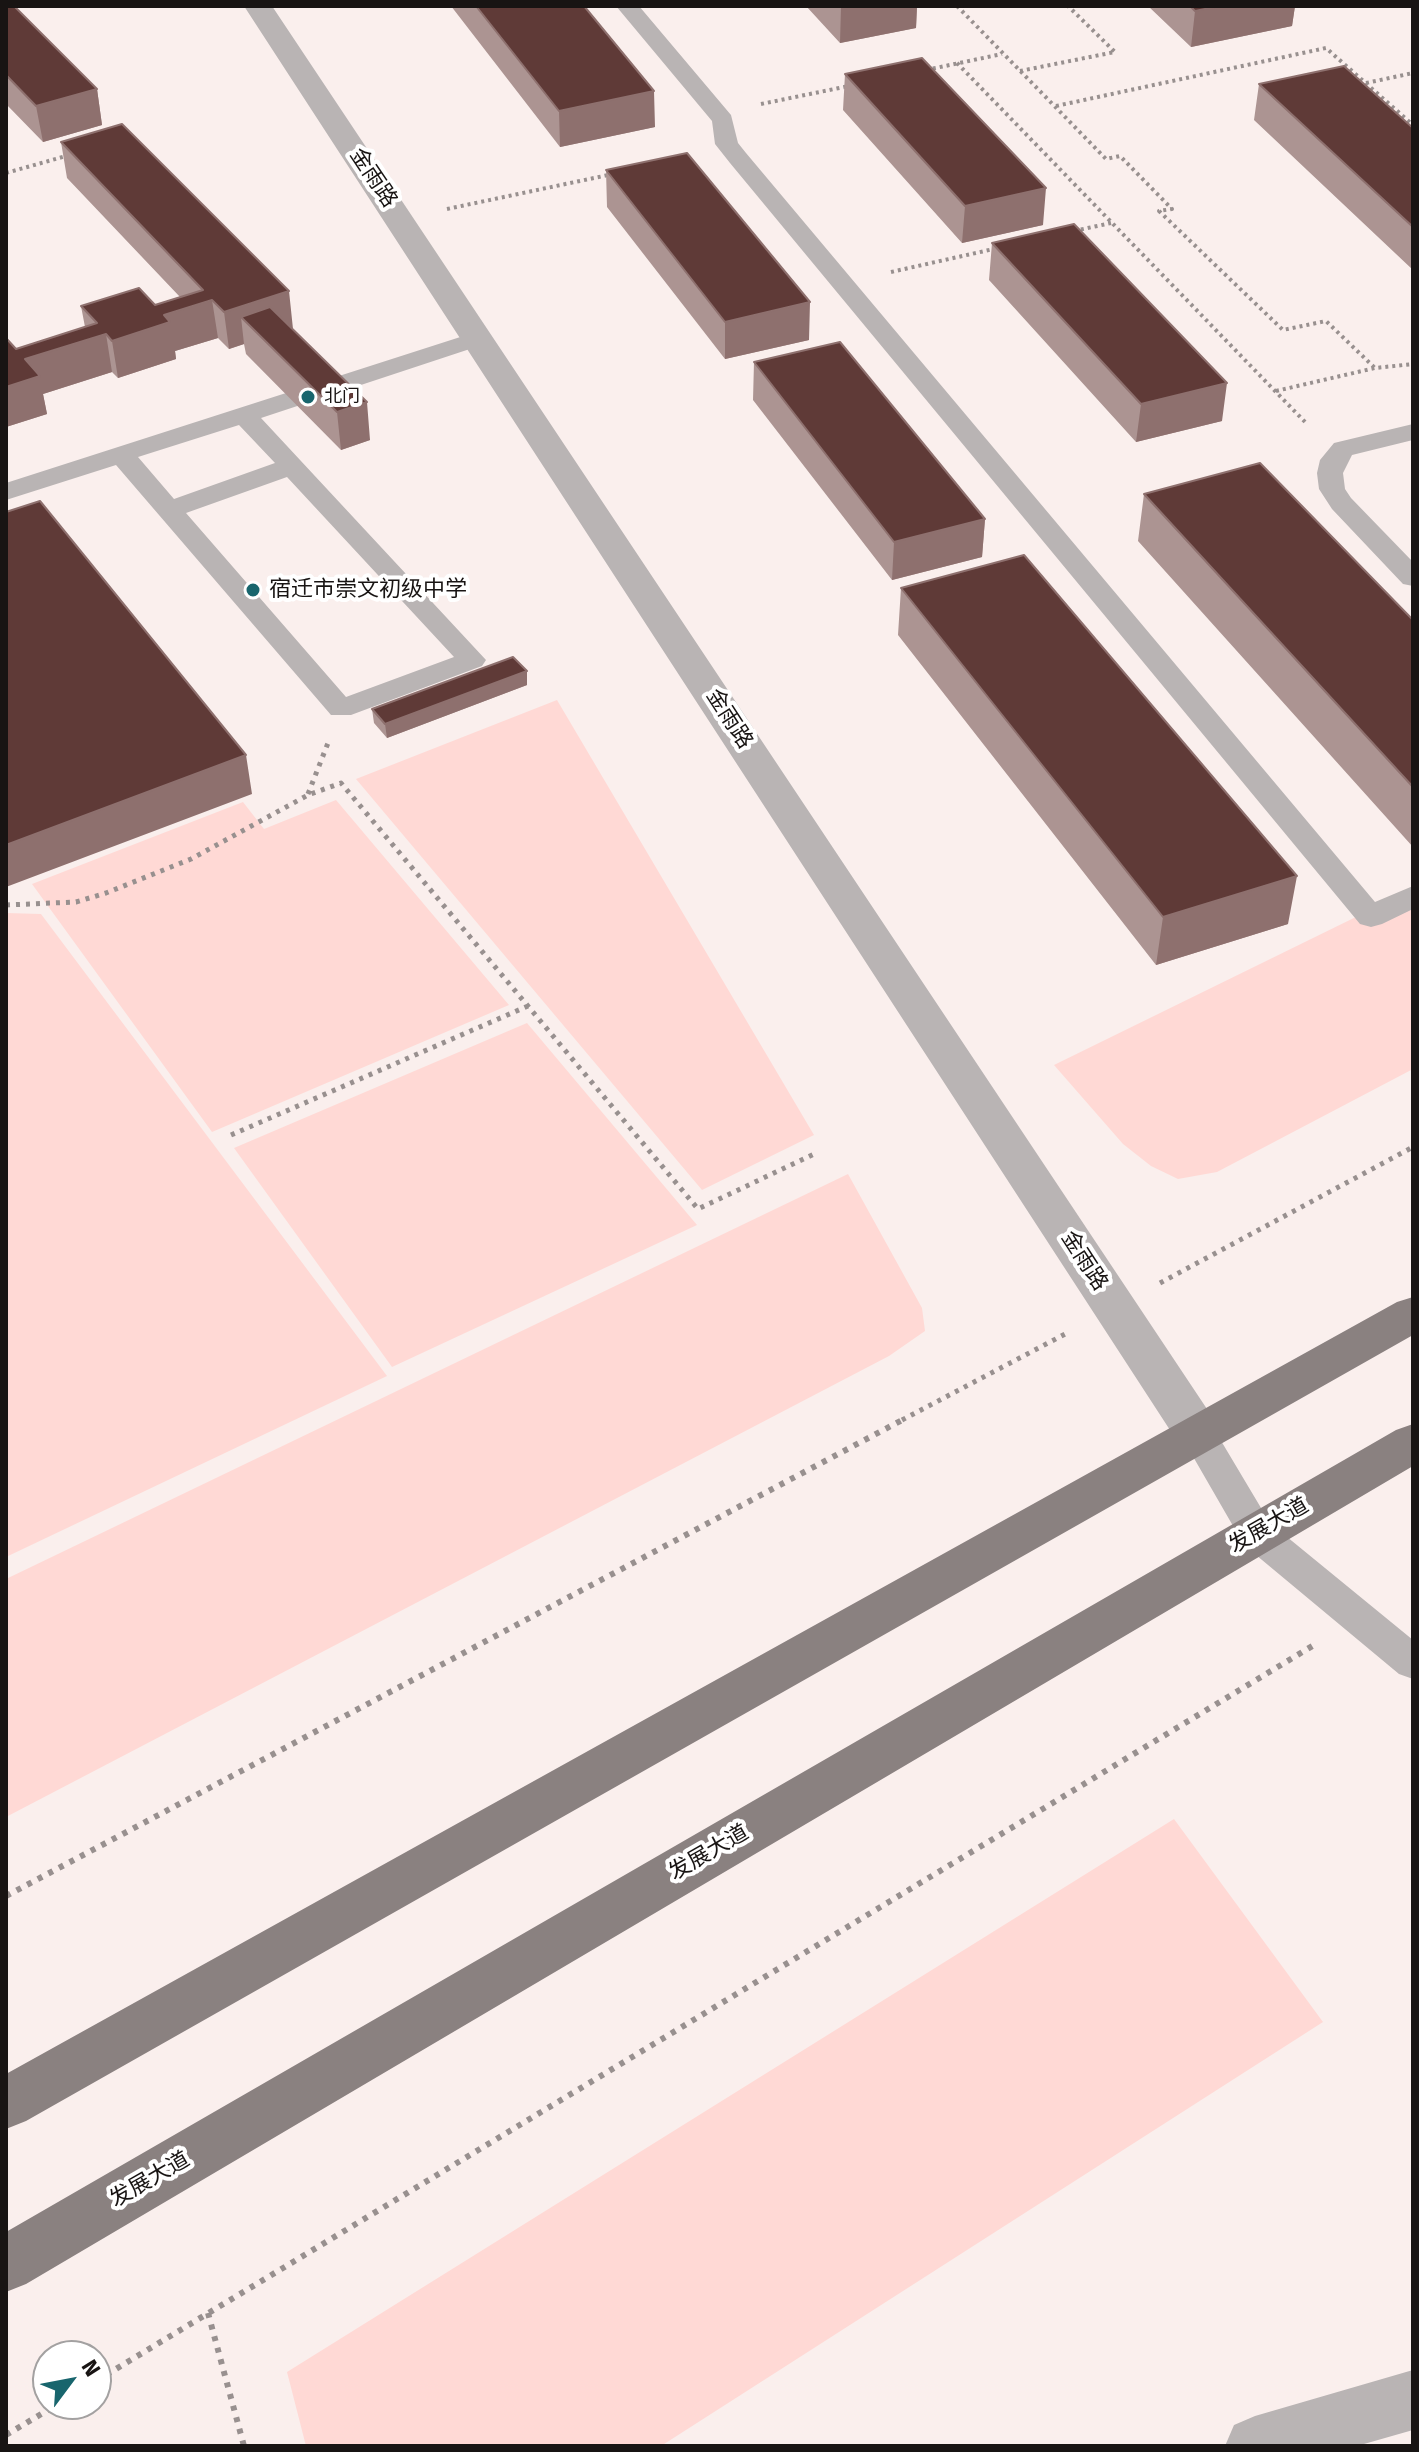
<!DOCTYPE html>
<meta charset="utf-8">
<style>
body{margin:0}
#map{position:relative;width:1419px;height:2452px;overflow:hidden;background:#faefed;font-family:"Fira Sans",sans-serif}
canvas{display:block}
.frame{position:absolute;inset:0;border:8px solid #181413;pointer-events:none}
.north{position:absolute;left:32px;top:2340px;width:80px;height:80px;box-sizing:border-box;background:#fff;border:2px solid #a3a1a1;border-radius:50%;rotate:58deg;font-size:22px;font-weight:700;line-height:32px;text-align:center;color:#181413}
.north::after{content:'';display:block;margin:auto;width:28px;height:36px;background:#18656d;clip-path:polygon(50% 0,100% 100%,50% 72%,0 100%)}
</style>
<div id="map">
<canvas width="1419" height="2452"></canvas>
<div class="frame"></div>
<div class="north">N</div>
</div>
<script>
const ctx = document.querySelector('canvas').getContext('2d');
ctx.lineJoin = 'round';
function fillPath(path, color) { ctx.fillStyle = color; ctx.fill(path, 'evenodd'); }
const poly = rows => new Path2D(rows.map(r => 'M' + r).join(''));
function stroke(path, color, width, dash) { ctx.strokeStyle = color; ctx.lineWidth = width; ctx.lineCap = dash ? 'butt' : 'round'; ctx.setLineDash(dash || []); ctx.stroke(path); }
function drawText(font, color, halo, rows, align = 'center') {
  ctx.font = font + ' "Fira Sans","Noto Sans SC",sans-serif'; ctx.lineWidth = 8; ctx.setLineDash([]); ctx.textBaseline = 'middle'; ctx.strokeStyle = halo; ctx.fillStyle = color; for (const [text, x, y, turn = 0] of rows) {
    ctx.save(); ctx.translate(x, y); ctx.rotate((+turn || 0) * Math.PI / 180); ctx.textAlign = isNaN(turn) ? turn : align; if (halo) ctx.strokeText(text, 0, 0); ctx.fillText(text, 0, 0); ctx.restore();
  }
}
fillPath(poly([
 [557,700,814,1135,702,1190,356,779],
 [336,800,509,1005,212,1132,32,884,243,802,264,829],
 [1413,889,1413,1069,1217,1172,1178,1179,1151,1166,1123,1144,1054,1065],
 [6,913,41,914,387,1376,6,1557],
 [527,1023,697,1225,392,1367,234,1148],
 [848,1174,922,1308,925,1331,889,1356,6,1817,6,1579],
 [1174,1819,1323,2022,661,2446,306,2446,287,2372]
]), '#ffd9d5');
stroke(poly([
 [957,6,1106,159,1120,156,1172,209,1159,211,1283,330,1326,321,1375,368],
 [957,63,1307,424],
 [926,70,1002,54],
 [1020,71,1115,52,1068,6],
 [1366,83,1413,73],
 [761,104,849,86],
 [1056,106,1326,48,1413,125],
 [6,173,66,156],
 [447,209,613,174],
 [1074,231,1111,223],
 [891,272,998,248],
 [1276,391,1375,368,1413,364]
]), '#98908f', 4, [3, 4]);
stroke(poly([
 [308,794,328,743],
 [6,905,76,902,106,893,191,859,308,795,341,783,698,1209,814,1154],
 [231,1135,528,1006],
 [1160,1283,1413,1147],
 [902,1420,1067,1333]
]), '#98908f', 5, [4, 6]);
stroke(poly([
 [6,1896,906,1418],
 [208,2313,244,2446],
 [96,2381,1314,1645],
 [6,2435,58,2404]
]), '#98908f', 6, [5, 7]);
fillPath(poly([
 [616,6,639,6,731,115,738,143,746,153,1375,902,1413,886,1413,909,1382,924,1371,927,1360,924,730,163,715,144,712,121,616,6],
 [479,331,488,333,491,338,488,343,261,418,486,660,482,666,351,715,331,715,116,465,6,500,6,483,479,331],
 [239,425,275,463,174,499,138,457,239,425],
 [287,477,454,657,346,697,186,513,287,477],
 [1413,424,1413,440,1352,455,1343,473,1345,489,1351,498,1413,562,1413,586,1403,584,1332,509,1319,489,1317,473,1320,460,1334,443,1413,424],
 [1198,1420,1211,1424,1270,1523,1413,1640,1413,1679,1399,1674,1244,1545,1180,1434,1185,1424,1198,1420]
]), '#b9b4b4');
fillPath(poly([
 [244,6,272,6,1215,1421,1221,1434,1215,1447,1198,1452,1181,1447,244,6],
 [1413,2370,1413,2430,1357,2446,1225,2446,1234,2425,1255,2416,1413,2370]
]), '#b9b4b4');
fillPath(poly([
 [1413,1297,1413,1335,26,2121,6,2129,6,2074,1397,1302,1413,1297],
 [1413,1424,1413,1466,26,2284,6,2292,6,2232,1396,1430,1413,1424]
]), '#8a8180');
fillPath(poly([
 [6,6,97,89,102,125,43,142,6,104],
 [451,6,584,6,655,127,560,147],
 [806,6,917,6,916,28,840,43],
 [1148,6,1295,6,1292,26,1191,47],
 [845,74,1043,225,962,243,843,110],
 [1259,84,1413,128,1413,270,1254,120],
 [61,142,293,329,370,440,341,450,246,354,244,344,229,349,218,338,175,351,176,359,118,378,112,372,43,394,47,414,6,427,6,338,16,349,85,327,81,306,155,305,180,297,67,178],
 [606,170,809,340,725,359,607,207],
 [992,243,1222,421,1136,442,989,280],
 [754,362,985,519,982,557,892,580,753,400],
 [1144,494,1413,620,1413,847,1138,541],
 [901,588,1288,924,1156,965,898,635],
 [527,671,527,685,387,738,374,723,372,709]
]), '#ac9492');
fillPath(poly([
 [847,6,917,6,916,28,840,43,841,7],
 [1220,6,1295,6,1292,26,1191,47,1195,11],
 [97,89,102,125,43,142,36,106],
 [654,91,655,127,560,147,559,111],
 [1046,188,1043,225,962,243,965,206],
 [289,291,293,329,263,338,241,317,244,344,229,349,224,312],
 [212,300,218,338,175,351,176,359,118,378,112,341,164,315],
 [810,302,809,340,725,359,725,322],
 [106,334,112,372,43,394,47,414,6,427,6,387,25,359],
 [1227,383,1222,421,1136,442,1141,404],
 [367,402,370,440,341,450,337,412],
 [985,519,982,557,892,580,894,542],
 [527,671,527,685,387,738,385,724],
 [246,755,252,794,6,887,6,845],
 [1297,876,1288,924,1156,965,1163,917]
]), '#8e706e');
const building = poly([
 [6,6,14,6,97,89,36,106,6,75,6,6],
 [476,6,584,6,654,91,559,111,476,6],
 [1190,6,1220,6,1195,11,1190,6],
 [922,58,1046,188,965,206,845,74,922,58],
 [1344,66,1413,128,1413,227,1259,84,1344,66],
 [122,124,289,291,224,312,212,300,164,315,170,322,112,341,106,334,25,359,40,376,6,387,6,338,16,349,97,323,81,306,139,288,155,305,203,290,61,142,122,124],
 [687,153,810,302,725,322,606,170,687,153],
 [1074,224,1227,383,1141,404,992,243,1074,224],
 [270,307,367,402,337,412,241,317,270,307],
 [840,342,985,519,894,542,754,362,840,342],
 [1260,463,1413,620,1413,787,1144,494,1260,463],
 [40,501,246,755,6,845,6,512,40,501],
 [1024,555,1297,876,1163,917,901,588,1024,555],
 [513,657,527,671,385,724,372,709,513,657]
]);
fillPath(building, '#5f3a37');
stroke(building, '#8e706e', 2);
for (const [x, y, r, color] of [
 [308,397,8,"#18656d"],
 [253,590,8,"#18656d"]
]) { const dot = new Path2D(); dot.arc(x, y, r, 0, 2 * Math.PI); ctx.fillStyle = color; ctx.fill(dot); stroke(dot, '#fff', 3); }
drawText('18px', '#181413', '#fff', [
 ["北门",324,397]
], 'left');
drawText('22px', '#181413', '#fff', [
 ["金雨路",373,178,56],
 ["金雨路",729,719,57],
 ["金雨路",1084,1261,57],
 ["发展大道",1269,1526,-30],
 ["发展大道",709,1853,-30],
 ["发展大道",150,2180,-30]
]);
drawText('22px', '#181413', '#fff', [
 ["宿迁市崇文初级中学",269,590]
], 'left');
</script>
